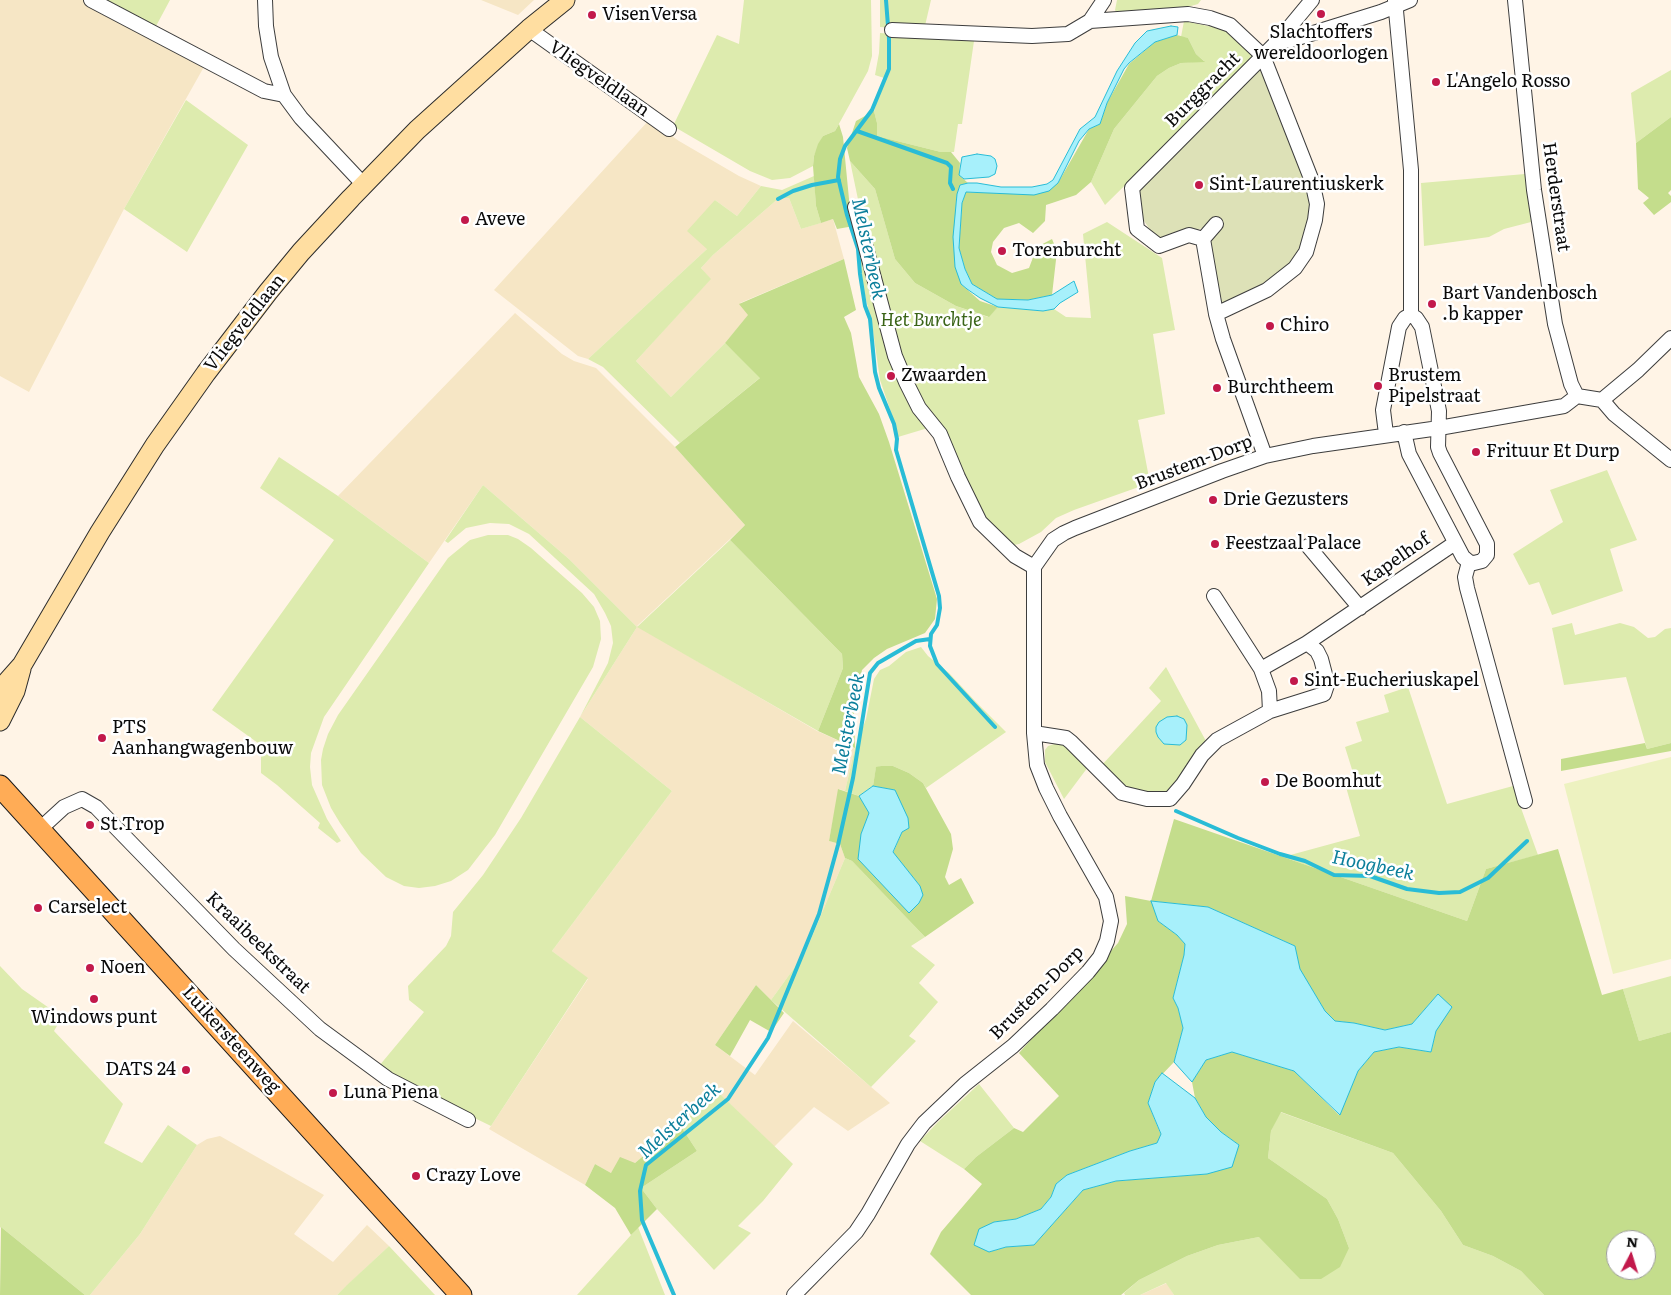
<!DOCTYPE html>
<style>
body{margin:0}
#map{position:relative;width:1671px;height:1295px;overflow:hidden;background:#fff4e6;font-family:Literata,serif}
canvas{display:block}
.north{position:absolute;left:1606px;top:1230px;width:50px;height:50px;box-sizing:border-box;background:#fff;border:1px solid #9d9d9d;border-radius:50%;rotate:5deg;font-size:14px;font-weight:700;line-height:20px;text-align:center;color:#0a0a0a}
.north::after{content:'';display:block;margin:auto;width:18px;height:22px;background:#c2194b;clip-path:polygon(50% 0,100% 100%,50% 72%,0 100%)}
</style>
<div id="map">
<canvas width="1671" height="1295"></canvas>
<div class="north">N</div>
</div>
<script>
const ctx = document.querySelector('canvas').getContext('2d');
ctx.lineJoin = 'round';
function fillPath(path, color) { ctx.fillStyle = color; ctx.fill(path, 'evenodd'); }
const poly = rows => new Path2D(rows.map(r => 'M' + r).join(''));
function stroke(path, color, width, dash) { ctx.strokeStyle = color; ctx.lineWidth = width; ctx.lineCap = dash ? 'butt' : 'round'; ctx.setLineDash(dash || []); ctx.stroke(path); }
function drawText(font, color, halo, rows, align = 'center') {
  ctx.font = font + ' Literata,serif'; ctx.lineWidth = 5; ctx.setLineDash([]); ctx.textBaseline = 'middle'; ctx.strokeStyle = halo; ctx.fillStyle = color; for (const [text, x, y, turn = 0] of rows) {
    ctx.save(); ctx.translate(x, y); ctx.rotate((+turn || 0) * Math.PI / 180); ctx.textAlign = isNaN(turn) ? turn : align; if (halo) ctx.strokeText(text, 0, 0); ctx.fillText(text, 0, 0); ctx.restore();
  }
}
fillPath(poly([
 [0,0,84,0,205,65,124,209,29,392,0,376],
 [481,0,534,0,518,15],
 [649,120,679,141,739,176,761,186,737,216,715,200,707,249,588,359,578,356,494,290],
 [779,198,789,198,801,229,833,219,844,259,740,303,749,315,725,343,671,397,636,361,710,279,701,268,713,255],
 [515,313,562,354,574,361,596,368,675,447,745,525,637,626,817,731,855,748,845,791,839,789,829,841,840,844,845,858,805,953,771,1000,756,985,715,1045,755,1075,793,1021,890,1103,848,1131,814,1107,774,1147,718,1092,635,1163,611,1173,595,1164,585,1185,489,1129,588,979,552,951,672,791,580,717,637,627,569,559,483,485,429,563,338,496],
 [220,1136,324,1195,294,1234,333,1262,367,1225,389,1246,337,1295,90,1295,140,1234,197,1145,207,1139],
 [1167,1283,1174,1295,1140,1295]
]), '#f6e6c5');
fillPath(poly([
 [103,0,170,0,155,28],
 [744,0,871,0,872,56,868,71,835,131,823,136,814,156,813,166,790,178,772,180,750,171,673,126,717,35,739,44],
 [880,0,931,0,924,30,880,27],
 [1117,0,1201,0,1198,4,1184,8,1117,14,1115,10],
 [1184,21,1227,30,1255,57,1105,205,1091,182,1114,129,1157,76,1169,68,1181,63,1204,61,1196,54,1188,38,1181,37],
 [880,33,974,41,962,124,958,124,954,152,941,152,877,136,877,123,874,111,884,78,875,75,879,53],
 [1671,70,1671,117,1636,143,1631,93],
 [186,100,248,145,187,252,124,209],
 [850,161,875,189,895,259,915,283,956,306,988,317,998,307,1043,311,1054,309,1066,317,1091,318,1083,234,1107,222,1162,258,1175,330,1153,334,1165,414,1138,420,1150,483,1074,510,1056,518,1041,532,1019,544,1014,545,1006,540,987,521,921,400,900,354,860,209],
 [1525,174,1531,222,1504,229,1489,237,1424,246,1421,183],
 [814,176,816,206,821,223,801,229,789,198,779,198,713,255,701,268,711,279,636,361,671,397,725,343,761,377,680,443,603,367,588,359,707,249,687,231,715,200,737,216,761,186,782,190],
 [859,249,928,428,898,437,896,427,880,380,872,324,861,279],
 [279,457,338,496,429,563,324,717,311,753,310,767,312,785,327,819,341,841,337,843,318,828,320,823,277,785,261,773,261,755,258,743,212,710,334,540,260,488],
 [1607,470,1637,540,1610,549,1623,591,1552,615,1539,582,1529,585,1513,554,1563,522,1550,490],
 [483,485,569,559,637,627,730,540,842,654,843,668,818,731,637,627,580,717,672,791,552,951,588,978,491,1126,415,1089,379,1066,424,1012,409,1000,408,986,446,946,451,936,453,912,483,875,521,818,580,717,608,663,613,643,611,626,605,613,594,594,529,534,509,524,490,523,466,528,448,543,445,541],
 [488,535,508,535,518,539,531,548,582,593,594,607,600,621,601,639,593,667,495,835,468,870,451,881,435,886,419,888,404,886,386,877,361,853,340,823,331,808,322,785,321,760,323,749,328,734,338,715,448,558,470,540],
 [1572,623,1575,635,1620,623,1634,627,1648,638,1655,637,1665,629,1671,628,1671,743,1647,749,1626,677,1564,685,1552,628],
 [921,647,928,656,949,673,976,702,1006,732,926,788,923,783,909,773,893,766,881,766,876,768,873,786,859,796,845,791,855,748,866,719,874,679,880,670,889,666,906,652],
 [1166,667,1207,743,1171,792,1160,795,1126,787,1101,766,1161,701,1149,688],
 [1408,687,1447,804,1513,786,1538,855,1486,869,1467,921,1283,857,1360,836,1344,780,1354,776,1345,747,1362,741,1356,722,1389,712,1384,695],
 [1058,743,1064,744,1088,767,1064,799,1045,762,1045,750,1048,746],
 [845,858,852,861,925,937,911,946,935,965,919,983,938,1002,909,1036,916,1041,871,1087,771,1000,805,953],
 [0,966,22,989,62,1017,54,1031,123,1104,104,1143,142,1163,168,1125,197,1145,140,1234,90,1295,85,1295,1,1227,0,1228],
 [1671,976,1671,1032,1639,1041,1623,989],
 [979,1084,1014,1128,976,1157,964,1169,920,1141,938,1122],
 [718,1092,793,1164,763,1201,738,1226,751,1233,714,1270,657,1209,641,1188,697,1151,680,1125],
 [1280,1112,1393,1153,1441,1211,1463,1245,1493,1256,1521,1271,1544,1295,1174,1295,1166,1283,1140,1295,1125,1295,1124,1293,1139,1280,1187,1256,1218,1245,1259,1237,1349,1248,1338,1219,1327,1199,1268,1158,1271,1131],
 [638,1227,665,1295,577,1295,631,1235],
 [389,1246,435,1295,337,1295,347,1285]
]), '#ddebae');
fillPath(poly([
 [1177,35,1188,38,1196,54,1205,62,1181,63,1169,68,1157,76,1114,129,1091,182,1076,195,1046,205,1045,221,1033,233,1019,223,1004,228,993,242,991,252,997,265,1012,273,1029,268,1037,247,1052,239,1057,251,1052,295,1028,300,997,299,972,284,965,269,959,248,962,203,966,192,996,193,1058,183,1089,129,1100,124,1107,103,1129,64,1155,42],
 [874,111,877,123,877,136,941,152,951,152,960,163,959,175,968,183,960,185,956,202,961,284,980,301,998,307,989,317,956,306,915,283,895,259,875,189,850,161,847,148,856,121],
 [1671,117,1671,190,1668,193,1671,196,1671,202,1654,215,1643,203,1649,198,1638,189,1636,143],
 [839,124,843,137,849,199,854,226,837,229,833,219,821,223,816,206,813,166,814,156,818,144,823,136,835,131],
 [844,259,856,310,844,317,851,333,859,377,879,414,889,442,937,599,935,619,925,633,887,649,874,658,862,670,854,712,855,748,818,731,843,668,842,654,730,540,745,525,675,447,760,378,725,343,748,315,739,304],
 [1645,743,1647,749,1671,743,1671,751,1561,771,1561,759],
 [881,766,893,766,909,773,923,783,951,834,953,849,945,877,949,885,961,878,974,903,925,937,852,861,845,858,840,844,829,841,838,789,859,796,870,813,861,834,920,886,893,853,902,832,895,790,873,786,876,767],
 [1174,819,1467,921,1486,869,1558,849,1602,995,1623,989,1639,1041,1671,1032,1671,1295,1544,1295,1521,1271,1493,1256,1463,1245,1441,1211,1393,1153,1281,1112,1271,1131,1268,1158,1327,1199,1338,1219,1349,1248,1340,1267,1321,1279,1300,1279,1259,1237,1218,1245,1187,1256,1139,1280,1121,1295,971,1295,930,1254,941,1232,982,1184,964,1169,976,1157,1014,1128,1023,1132,1059,1096,1019,1053,1118,943,1127,924,1125,896,1151,901],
 [1152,901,1208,907,1295,946,1299,969,1325,1011,1335,1021,1354,1023,1385,1030,1412,1024,1438,994,1436,1031,1431,1052,1399,1047,1374,1052,1358,1071,1339,1115,1294,1071,1232,1052,1206,1060,1192,1082,1195,1098,1206,1117,1221,1132,1239,1145,1207,1174,1116,1181,1083,1190,1034,1245,1006,1247,989,1252,994,1222,1016,1219,1041,1209,1051,1197,1056,1184,1067,1175,1130,1151,1157,1143,1161,1135,1148,1103,1155,1082,1174,1062,1183,1028,1178,1008,1173,998,1184,955,1185,944,1177,935,1158,921],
 [1616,1240,1646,1240,1646,1270,1616,1270],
 [756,985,784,1013,771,1032,750,1020,730,1056,715,1045],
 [680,1125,697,1151,641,1188,657,1209,631,1235,615,1208,585,1185,595,1164,611,1173,620,1157,635,1163],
 [1,1227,85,1295,0,1295]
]), '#c4dd8c');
fillPath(poly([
 [1259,67,1305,178,1312,206,1299,251,1285,271,1276,278,1220,308,1203,228,1157,240,1140,215,1132,194]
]), '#dde1b7');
fillPath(poly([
 [1671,757,1671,959,1613,974,1564,784]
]), '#edf2c0');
const water = poly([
 [1171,26,1178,27,1177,35,1155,42,1129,63,1124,69,1107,103,1100,124,1089,129,1079,141,1058,183,1049,191,1034,195,966,192,962,203,959,248,965,269,972,284,997,299,1028,300,1052,295,1074,281,1078,292,1060,303,1054,309,1043,311,998,307,980,298,967,289,961,284,955,267,953,237,957,194,960,185,968,183,977,183,1001,187,1032,187,1047,184,1053,180,1080,129,1095,117,1117,71,1135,43,1147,31,1171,26],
 [977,154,991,156,995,159,997,166,995,174,989,177,964,179,959,175,962,157,977,154],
 [1177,716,1184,719,1187,725,1186,740,1180,745,1164,744,1158,737,1156,732,1156,727,1159,722,1167,717,1177,716],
 [873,786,895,790,908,818,909,828,902,832,893,852,920,886,923,895,919,903,909,913,858,859,861,834,869,813,859,796,873,786],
 [1151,901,1208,907,1295,946,1300,969,1325,1011,1335,1021,1354,1023,1385,1030,1412,1024,1438,994,1452,1007,1436,1031,1431,1052,1399,1047,1374,1052,1358,1071,1340,1115,1294,1071,1232,1052,1206,1060,1192,1082,1174,1062,1183,1028,1178,1008,1173,998,1184,955,1185,944,1177,935,1158,921,1151,901],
 [1162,1073,1195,1098,1206,1117,1221,1132,1239,1145,1232,1167,1207,1174,1116,1181,1083,1190,1034,1245,1006,1247,989,1252,974,1245,979,1229,994,1222,1016,1219,1041,1209,1051,1197,1056,1184,1067,1175,1130,1151,1157,1143,1161,1134,1148,1103,1155,1082,1162,1073]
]);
fillPath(water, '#a7f0fb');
stroke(water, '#29bcd6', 1);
stroke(poly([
 [886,0,889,39,889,69,872,110,845,146,840,159,838,177,847,215,858,249,860,274,865,306,870,319,875,372,879,388,894,424,897,439,896,450,939,596,940,608,937,625,931,634,930,646,937,664,995,727],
 [857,131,947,163,951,167,950,183,953,189],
 [778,199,793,191,812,185,839,180],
 [1176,811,1238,838,1280,854,1305,861,1334,875,1370,876,1407,889,1439,893,1460,892,1488,878,1527,841],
 [674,1295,642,1220,640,1191,646,1165,728,1099,768,1038,819,914,838,845,853,778,870,673,878,663,916,641,930,639]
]), '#29bcd6', 4);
const street = poly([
 [91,0,264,91,284,95],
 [265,0,266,26,271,57,284,95,301,118,364,185],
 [1395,0,1411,170,1411,315],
 [1515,0,1534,190,1555,324,1571,384,1577,396],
 [1090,21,1188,14,1210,18,1230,25,1263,56,1312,181,1317,204,1315,220,1306,252,1295,268,1267,290,1216,314],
 [529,29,669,129],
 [892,30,1032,36,1068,34,1090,21,1104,0],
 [1278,41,1291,40,1381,12,1410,0],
 [855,207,895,356,906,382,919,408,940,434,958,477,980,522,1015,556,1034,567],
 [1203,239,1189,235,1159,246,1137,229,1132,188,1278,41,1312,0],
 [1203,239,1216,314,1223,339,1265,456],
 [1203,239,1216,224],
 [1602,400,1638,370,1671,338],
 [1602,400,1614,414,1671,460],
 [1404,432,1409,454,1463,557,1469,562,1474,563,1482,561,1487,555,1487,544,1440,453,1438,447,1439,411,1422,327,1416,318,1411,315],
 [1386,434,1383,410,1399,327,1405,318,1411,315],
 [1308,546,1360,608],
 [1469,562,1465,577,1467,588,1525,801],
 [1214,596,1261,669,1269,691,1270,711],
 [1307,643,1455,543],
 [1034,733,1066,738,1071,742,1122,793,1147,799,1170,799,1183,784,1202,755,1217,740,1270,711,1324,694,1327,685,1326,678,1321,659,1317,651,1307,643,1261,669],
 [40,829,64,807,82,799,96,807,234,949,320,1029,388,1079,468,1120],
 [794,1295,856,1232,868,1214,908,1144,924,1123,965,1084,1013,1046,1052,1009,1088,972,1100,957,1107,941,1111,921,1106,897,1060,816,1046,788,1037,765,1034,733,1034,567,1053,540,1064,533,1075,528,1222,471,1265,456,1313,446,1439,428,1564,406,1577,396,1602,400]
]);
const secondary = poly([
 [0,690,22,665,100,532,155,445,206,373,268,292,301,252,351,198,417,130,529,29,565,0],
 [0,721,15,691,21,669]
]);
const primary = poly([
 [0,786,461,1295]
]);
stroke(street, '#3d3d3d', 16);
stroke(secondary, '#2c2c2c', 21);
stroke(primary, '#1b1b1b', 23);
stroke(street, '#fff', 14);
stroke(secondary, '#ffdea1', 19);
stroke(primary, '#ffac56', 21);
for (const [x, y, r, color] of [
 [1321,14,5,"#c2194b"],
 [592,15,5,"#c2194b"],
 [1436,82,5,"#c2194b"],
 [1199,185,5,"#c2194b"],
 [465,220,5,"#c2194b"],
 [1002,251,5,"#c2194b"],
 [1432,304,5,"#c2194b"],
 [1270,326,5,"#c2194b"],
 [891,376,5,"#c2194b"],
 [1378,386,5,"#c2194b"],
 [1217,388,5,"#c2194b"],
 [1476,452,5,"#c2194b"],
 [1213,500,5,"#c2194b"],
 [1215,544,5,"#c2194b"],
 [1294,681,5,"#c2194b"],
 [102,738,5,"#c2194b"],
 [1265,782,5,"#c2194b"],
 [90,825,5,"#c2194b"],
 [38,908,5,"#c2194b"],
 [90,968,5,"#c2194b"],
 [94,999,5,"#c2194b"],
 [186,1070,5,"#c2194b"],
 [333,1093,5,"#c2194b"],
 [416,1176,5,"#c2194b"]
]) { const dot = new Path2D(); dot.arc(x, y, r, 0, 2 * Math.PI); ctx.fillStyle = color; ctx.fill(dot); stroke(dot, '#fff', 2); }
drawText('18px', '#0a0a0a', '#fff', [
 ["VisenVersa",602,15],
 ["Slachtoffers",1321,33,"center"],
 ["wereldoorlogen",1321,54,"center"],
 ["L'Angelo Rosso",1446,82],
 ["Sint-Laurentiuskerk",1209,185],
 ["Aveve",475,220],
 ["Torenburcht",1012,251],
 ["Bart Vandenbosch",1442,294],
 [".b kapper",1442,315],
 ["Chiro",1280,326],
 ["Zwaarden",901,376],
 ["Brustem",1388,376],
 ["Pipelstraat",1388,397],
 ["Burchtheem",1227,388],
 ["Frituur Et Durp",1486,452],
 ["Drie Gezusters",1223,500],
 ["Feestzaal Palace",1225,544],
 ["Sint-Eucheriuskapel",1304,681],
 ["PTS",112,728],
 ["Aanhangwagenbouw",112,749],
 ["De Boomhut",1275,782],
 ["St.Trop",100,825],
 ["Carselect",48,908],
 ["Noen",100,968],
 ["Windows punt",94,1018,"center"],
 ["DATS 24",176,1070,"right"],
 ["Luna Piena",343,1093],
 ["Crazy Love",426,1176]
], 'left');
drawText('18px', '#0a0a0a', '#fff', [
 ["Vliegveldlaan",599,79,35],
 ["Burggracht",1203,90,-45],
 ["Herderstraat",1556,197,82],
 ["Vliegveldlaan",245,323,-52],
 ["Brustem-Dorp",1194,463,-21],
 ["Kapelhof",1396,560,-35],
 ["Kraaibeekstraat",258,943,44],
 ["Brustem-Dorp",1037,993,-45],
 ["Luikersteenweg",231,1040,48]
]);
drawText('italic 18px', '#3a6417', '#fff', [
 ["Het Burchtje",931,321]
]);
drawText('italic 19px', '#0c7f9b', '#fff', [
 ["Melsterbeek",868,249,78],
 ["Melsterbeek",849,724,-79],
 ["Hoogbeek",1373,866,12],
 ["Melsterbeek",680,1121,-42]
]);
</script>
